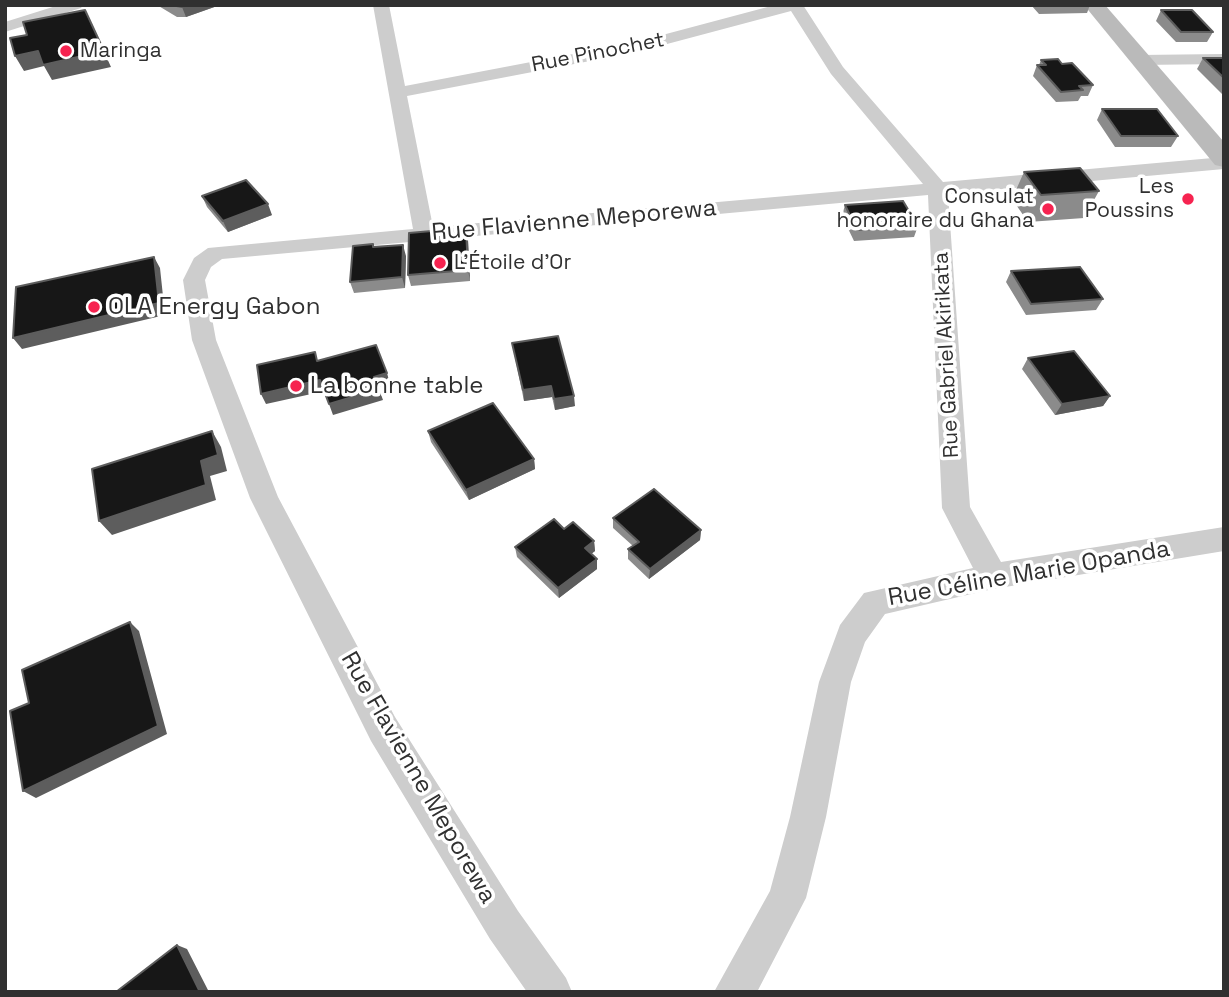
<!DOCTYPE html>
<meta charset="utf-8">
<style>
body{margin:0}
#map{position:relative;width:1229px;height:997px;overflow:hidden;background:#fff;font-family:"Space Grotesk",sans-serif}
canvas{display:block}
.frame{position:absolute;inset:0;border:7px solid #303030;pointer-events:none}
</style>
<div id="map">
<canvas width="1229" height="997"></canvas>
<div class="frame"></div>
</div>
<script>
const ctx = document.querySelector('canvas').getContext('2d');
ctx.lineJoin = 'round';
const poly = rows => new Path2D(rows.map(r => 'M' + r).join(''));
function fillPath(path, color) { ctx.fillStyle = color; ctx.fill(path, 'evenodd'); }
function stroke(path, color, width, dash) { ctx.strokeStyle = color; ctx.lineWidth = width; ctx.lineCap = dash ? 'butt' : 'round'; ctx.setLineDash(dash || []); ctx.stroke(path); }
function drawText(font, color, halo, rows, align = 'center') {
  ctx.font = font + ' "Space Grotesk",sans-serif'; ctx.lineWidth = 7; ctx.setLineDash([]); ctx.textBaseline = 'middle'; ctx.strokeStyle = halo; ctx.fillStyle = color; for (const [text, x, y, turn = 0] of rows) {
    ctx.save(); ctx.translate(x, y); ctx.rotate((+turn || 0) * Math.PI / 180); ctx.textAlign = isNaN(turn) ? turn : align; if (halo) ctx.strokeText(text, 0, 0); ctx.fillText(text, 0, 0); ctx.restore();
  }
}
fillPath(poly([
 [59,5,83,5,81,8,5,32,5,22,59,5],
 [373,5,389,5,405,86,636,42,775,5,803,5,843,67,943,182,1224,157,1224,169,948,194,970,507,1001,562,1224,527,1224,551,993,589,885,614,865,642,851,682,826,817,806,898,757,992,714,992,770,891,790,817,819,682,840,625,864,593,973,568,942,508,928,195,222,259,211,267,205,280,216,340,278,497,395,717,518,911,566,978,572,992,527,992,490,939,371,741,250,498,192,340,183,280,194,258,208,248,413,229,373,5],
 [791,11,831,74,923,184,433,227,407,96,637,52,791,11],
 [1224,54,1224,64,1139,65,1131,60,1139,55,1224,54]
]), '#cdcdcd');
fillPath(poly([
 [1084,5,1105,5,1224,142,1224,167,1215,165,1084,5]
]), '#bababa');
fillPath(poly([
 [157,5,220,5,186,17,177,17],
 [1031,5,1090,5,1087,13,1039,14],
 [1161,10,1213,32,1207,42,1176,42,1156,21],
 [1203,58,1224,58,1224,96,1197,69],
 [1041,60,1062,64,1093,85,1088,96,1081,96,1078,101,1056,102,1033,76,1037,65,1039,65],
 [1102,109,1178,136,1171,147,1115,147,1097,120],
 [1024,172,1099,191,1084,218,1028,222,1012,199],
 [202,196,272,215,228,232,207,207],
 [845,205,918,226,914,237,854,241,842,216],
 [468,240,470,281,411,286,408,275],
 [374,247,406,256,405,288,354,293,350,282],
 [1011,271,1103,299,1096,310,1026,315,1006,282],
 [512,343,575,406,555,410,552,397,524,401],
 [1028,358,1110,396,1103,406,1055,415,1022,369],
 [428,431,534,459,535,469,469,500,431,442],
 [613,518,701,530,700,540,649,579,628,559,628,549,633,546,613,528],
 [564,529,594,541,595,551,591,554,597,559,597,569,559,598,517,557,515,547]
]), '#8b8b8b');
fillPath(poly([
 [187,5,220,5,186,17,182,7],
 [85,10,111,67,52,80,44,66,24,71,15,56,38,51],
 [268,204,272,215,228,232,223,221],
 [466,228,468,240,470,281,468,270],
 [403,245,406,256,405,288,402,277],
 [154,257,160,268,165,315,22,349,13,338],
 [387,373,390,384,378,388,374,377],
 [320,380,325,391,266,404,261,394],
 [551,386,552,397,524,401,523,390],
 [379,389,383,400,333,415,329,404],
 [574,396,575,406,555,410,554,399],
 [1110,396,1103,406,1055,415,1062,404],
 [212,431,221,447,227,471,210,476,216,500,112,535,99,521,201,461],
 [534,459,535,469,469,500,466,490],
 [701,530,700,540,649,579,650,569],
 [594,541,595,551,586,558,585,548],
 [597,559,597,569,559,598,558,588],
 [130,622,139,631,167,734,36,798,23,791],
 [177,945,187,949,209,992,200,992]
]), '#5d5d5d');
const building = poly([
 [171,5,187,5,182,7,171,5],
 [85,10,104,51,43,65,38,51,15,56,10,38,27,35,23,22,85,10],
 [1161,10,1192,10,1213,32,1181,32,1161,10],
 [1203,58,1224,58,1224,78,1203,58],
 [1058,59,1062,64,1072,63,1093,85,1079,86,1083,90,1061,92,1037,65,1046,65,1041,60,1058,59],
 [1102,109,1157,109,1178,136,1121,136,1102,109],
 [1080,168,1099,191,1041,195,1024,172,1080,168],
 [246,180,268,204,223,221,202,196,246,180],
 [903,201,918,226,857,230,845,205,903,201],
 [466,228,468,270,408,275,409,233,466,228],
 [373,244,373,247,403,245,402,277,350,282,353,246,373,244],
 [154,257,159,303,13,338,16,287,154,257],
 [1080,267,1103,299,1031,304,1011,271,1080,267],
 [558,336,574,396,554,399,551,386,523,390,512,343,558,336],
 [376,345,387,373,374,377,379,389,329,404,320,380,261,394,257,365,315,352,317,361,376,345],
 [1074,351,1110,396,1062,404,1028,358,1074,351],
 [493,403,534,459,466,490,428,431,493,403],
 [212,431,218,455,201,461,206,485,99,521,92,469,212,431],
 [654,489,701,530,650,569,628,549,639,542,613,518,654,489],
 [554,519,564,529,573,522,594,541,585,548,597,559,558,588,515,547,554,519],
 [130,622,158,726,23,791,10,711,29,703,22,670,130,622],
 [177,945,200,992,116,992,177,945]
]);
fillPath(building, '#171717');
stroke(building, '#5d5d5d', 2);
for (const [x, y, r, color] of [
 [66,51,7,"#f62350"],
 [1188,199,7,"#f62350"],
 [1048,209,7,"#f62350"],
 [440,263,7,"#f62350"],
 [94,307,7,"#f62350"],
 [296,386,7,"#f62350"]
]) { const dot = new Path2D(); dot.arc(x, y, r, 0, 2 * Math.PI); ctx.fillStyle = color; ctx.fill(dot); stroke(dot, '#fff', 2.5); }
drawText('21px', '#303030', '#fff', [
 ["Maringa",80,51],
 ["Les",1174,187,"right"],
 ["Poussins",1174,211,"right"],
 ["Consulat",1034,197,"right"],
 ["honoraire du Ghana",1034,221,"right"],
 ["L'Étoile d'Or",454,263]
], 'left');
drawText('21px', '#303030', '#fff', [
 ["Rue Pinochet",598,53,-11],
 ["Rue Gabriel Akirikata",947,355,-93]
]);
drawText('24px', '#303030', '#fff', [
 ["Rue Flavienne Meporewa",574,221,-5],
 ["Rue Céline Marie Opanda",1029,574,-10],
 ["Rue Flavienne Meporewa",418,778,60]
]);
drawText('24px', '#303030', '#fff', [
 ["OLA Energy Gabon",108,307],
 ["La bonne table",310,386]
], 'left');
</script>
